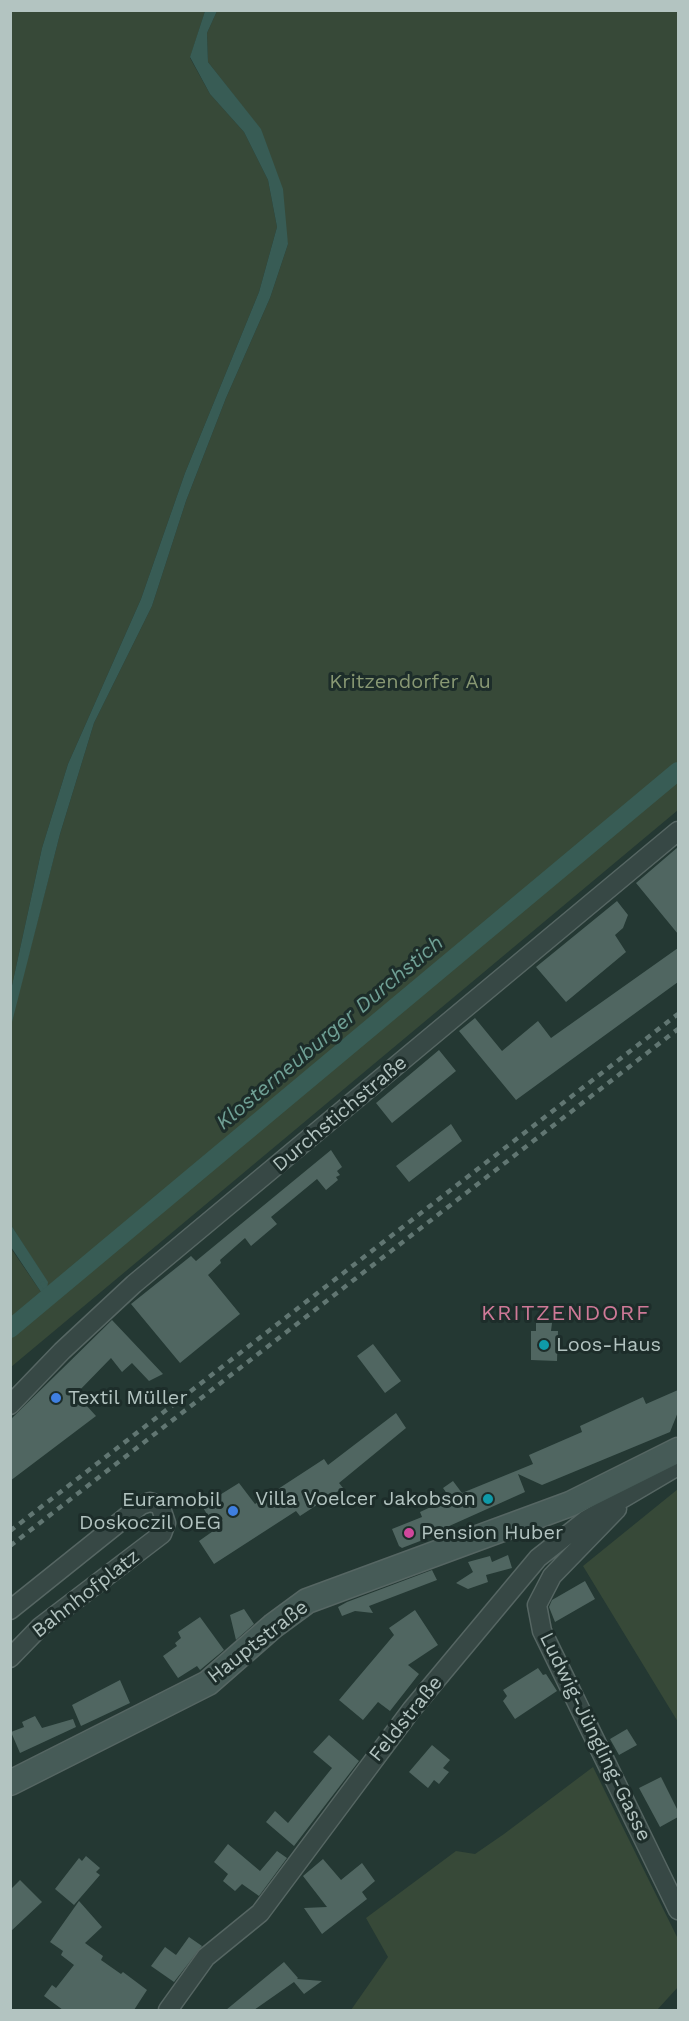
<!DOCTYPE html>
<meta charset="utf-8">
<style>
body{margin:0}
#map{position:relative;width:689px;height:2021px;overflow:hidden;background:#243833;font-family:"Work Sans",sans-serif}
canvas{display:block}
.frame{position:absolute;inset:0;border:12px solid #b3c4c1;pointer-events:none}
</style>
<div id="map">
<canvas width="689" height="2021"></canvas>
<div class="frame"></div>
</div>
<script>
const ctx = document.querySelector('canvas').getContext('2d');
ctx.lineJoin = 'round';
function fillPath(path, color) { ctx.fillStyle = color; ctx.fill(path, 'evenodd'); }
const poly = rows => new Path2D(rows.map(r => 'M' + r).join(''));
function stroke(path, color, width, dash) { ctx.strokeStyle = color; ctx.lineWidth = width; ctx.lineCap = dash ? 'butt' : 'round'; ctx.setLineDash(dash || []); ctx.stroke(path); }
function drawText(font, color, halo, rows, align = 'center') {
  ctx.font = font + ' "Work Sans",sans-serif'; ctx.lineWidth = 6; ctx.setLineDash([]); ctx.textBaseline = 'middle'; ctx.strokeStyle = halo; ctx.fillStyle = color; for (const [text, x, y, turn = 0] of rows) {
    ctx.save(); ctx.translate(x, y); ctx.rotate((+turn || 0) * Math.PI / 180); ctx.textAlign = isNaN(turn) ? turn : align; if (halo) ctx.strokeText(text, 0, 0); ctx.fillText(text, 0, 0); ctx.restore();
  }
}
fillPath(poly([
 [11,11,205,11,190,58,210,94,244,132,268,180,277,227,259,292,185,473,141,599,68,764,42,848,11,990],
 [217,11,678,11,678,810,11,1367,10,1247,41,1292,47,1282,11,1225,10,1026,60,834,94,723,152,606,186,501,226,398,270,298,288,244,261,130,208,62,207,33],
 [678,1489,678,1722,583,1566],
 [593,1767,678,1939,678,1987,657,2010,351,2010,388,1957,366,1918,456,1851,475,1854,504,1834]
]), '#374938');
fillPath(poly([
 [205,11,217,11,207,33,208,62,261,129,283,189,288,244,270,298,226,398,186,501,152,606,94,723,60,834,11,1026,11,990,42,848,68,764,141,599,185,473,259,292,277,227,268,180,244,132,210,94,190,57],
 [11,1225,48,1282,47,1289,41,1292,11,1247]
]), '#385c55');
stroke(poly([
 [43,1284,51,1295]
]), '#385c55', 5);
stroke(poly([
 [10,1329,678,771]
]), '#385c55', 18);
fillPath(poly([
 [678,847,678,934,636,883],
 [617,901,628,915,623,928,615,935,626,952,566,1002,536,967],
 [678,948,678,982,516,1100,459,1031,475,1018,502,1051,538,1021,551,1038],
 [439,1050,456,1071,392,1123,376,1103],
 [451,1124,462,1141,409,1182,396,1166],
 [331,1150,342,1167,337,1171,340,1175,336,1177,338,1180,326,1190,317,1179,271,1217,277,1224,251,1246,245,1238,220,1260,221,1263,208,1275,240,1314,180,1363,131,1304,191,1256,196,1261],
 [112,1320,163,1374,149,1381,132,1363,122,1372,111,1358,76,1394,96,1416,10,1481,10,1420],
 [536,1323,552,1323,551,1331,558,1331,557,1361,531,1360,531,1331,536,1331],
 [373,1344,401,1381,385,1393,357,1356],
 [678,1390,678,1412,670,1432,542,1485,518,1474,525,1492,427,1536,428,1538,402,1548,399,1546,392,1529,422,1517,420,1512,450,1498,443,1488,453,1481,462,1493,533,1464,529,1455,582,1432,580,1426,643,1397,646,1404],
 [396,1413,406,1428,339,1483,343,1488,300,1516,296,1511,214,1564,199,1541,216,1529,202,1506,239,1483,255,1504,324,1459,328,1465],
 [508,1555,512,1568,486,1575,488,1582,468,1589,456,1583,473,1572,468,1562,490,1556,492,1562],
 [432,1570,437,1580,369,1606,373,1613,355,1611,342,1616,338,1607,347,1602],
 [585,1581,595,1599,555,1622,549,1607,552,1600],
 [244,1609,254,1624,236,1640,230,1615],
 [415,1610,438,1645,408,1665,419,1674,390,1711,378,1702,363,1720,339,1700,394,1635,389,1628],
 [200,1617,224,1650,200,1670,197,1666,178,1678,163,1656,177,1646,175,1643,181,1638,178,1632],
 [538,1668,543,1675,546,1674,557,1691,515,1719,503,1701,507,1696,503,1690],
 [120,1680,130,1703,81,1726,72,1705],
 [35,1716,42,1728,73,1719,76,1727,20,1753,11,1732,24,1727,22,1722],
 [627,1729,637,1745,619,1755,610,1739],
 [329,1735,359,1761,294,1846,266,1822,275,1811,288,1823,332,1768,313,1752],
 [432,1745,450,1760,443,1768,449,1772,439,1784,434,1780,428,1788,409,1772],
 [661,1777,678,1811,678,1817,660,1827,639,1788],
 [228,1844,260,1871,277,1851,287,1858,259,1896,242,1884,235,1891,223,1881,228,1874,214,1862],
 [86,1856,100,1868,96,1872,100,1875,74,1905,55,1889,79,1858,82,1861],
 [323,1859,341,1880,362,1863,375,1881,362,1892,367,1899,322,1934,304,1908,327,1907,303,1876],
 [20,1880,42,1902,10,1932,10,1890],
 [79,1901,102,1927,85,1943,103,1956,101,1960,121,1974,123,1972,147,1990,134,2010,63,2010,44,1996,52,1985,56,1988,74,1965,61,1955,63,1951,50,1942],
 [189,1937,202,1946,174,1982,151,1966,165,1947,176,1955],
 [284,1962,298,1978,297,1979,322,1981,304,1994,294,1982,254,2010,226,2010]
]), '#506661');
const minor = poly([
 [10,1405,62,1351,134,1284,678,831],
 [617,1509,552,1576,537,1605,542,1631,678,1910],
 [10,1610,141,1505,150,1502,160,1505,166,1523,162,1534,40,1627,10,1658],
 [168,2010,206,1957,260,1913,412,1709,538,1558,586,1520,676,1467,678,1463]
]);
const secondary = poly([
 [10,1783,208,1683,273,1626,307,1601,570,1504,678,1450]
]);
stroke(minor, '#566663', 21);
stroke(secondary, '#566663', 27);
stroke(minor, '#374845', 18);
stroke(secondary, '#465b57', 24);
stroke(poly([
 [10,1531,678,1014],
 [10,1546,678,1029]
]), '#617672', 4.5, [6, 6]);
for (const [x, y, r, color] of [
 [544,1345,6,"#0f9aa8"],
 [56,1398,6,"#3f7fe0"],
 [488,1499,6,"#0f9aa8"],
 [233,1511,6,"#3f7fe0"],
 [409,1533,6,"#d1479c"]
]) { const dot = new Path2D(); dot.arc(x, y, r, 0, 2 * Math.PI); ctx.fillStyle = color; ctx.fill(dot); stroke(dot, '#1d2d2a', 2); }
drawText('20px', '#889873', '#1d2d2a', [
 ["Kritzendorfer Au",410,682]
]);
drawText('20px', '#b3c4c1', '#1d2d2a', [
 ["Durchstichstraße",340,1114,-40],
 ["Bahnhofplatz",86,1594,-38],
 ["Hauptstraße",258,1642,-38],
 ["Feldstraße",406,1719,-51],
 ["Ludwig-Jüngling-Gasse",595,1737,64]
]);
drawText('20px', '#b3c4c1', '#1d2d2a', [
 ["Loos-Haus",556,1345],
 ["Textil Müller",68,1398],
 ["Villa Voelcer Jakobson",476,1499,"right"],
 ["Euramobil",221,1500,"right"],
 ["Doskoczil OEG",221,1523,"right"],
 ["Pension Huber",421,1533]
], 'left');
drawText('italic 21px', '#6fa095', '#1d2d2a', [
 ["Klosterneuburger Durchstich",330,1033,-40]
]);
ctx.letterSpacing = '1.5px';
drawText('22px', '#ce7997', '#1d2d2a', [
 ["KRITZENDORF",566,1314]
]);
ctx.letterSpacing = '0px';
</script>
